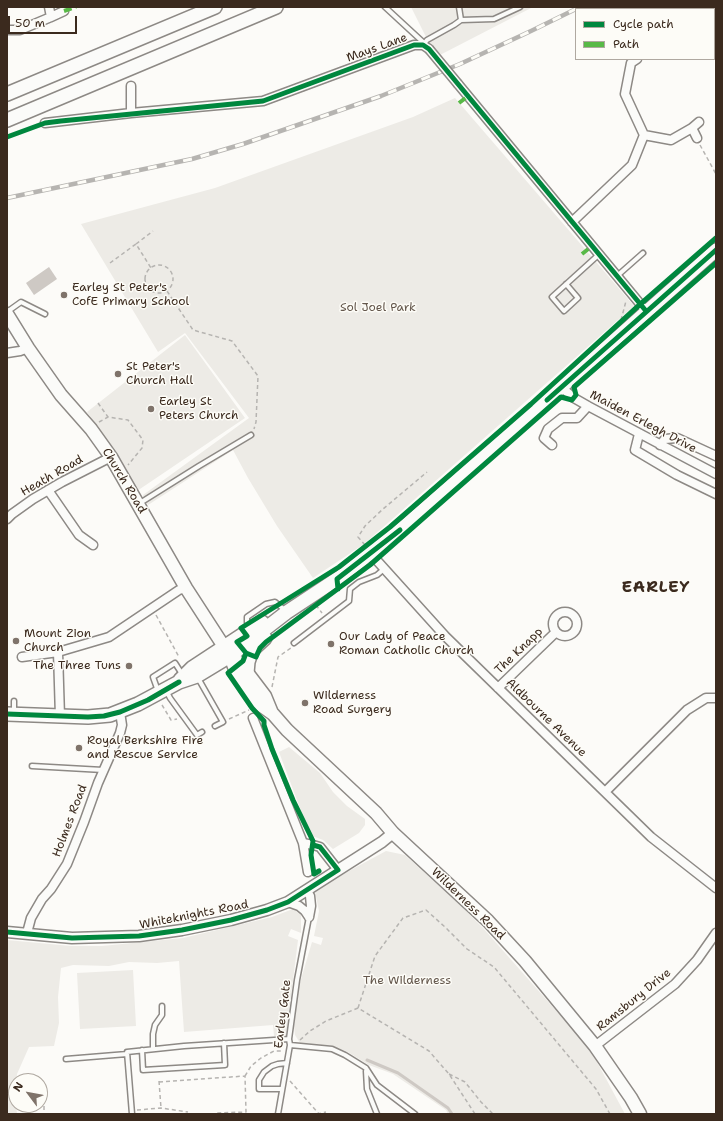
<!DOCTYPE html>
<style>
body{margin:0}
#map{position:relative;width:723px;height:1121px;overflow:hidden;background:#fcfbf8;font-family:"Shantell Sans",sans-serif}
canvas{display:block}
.frame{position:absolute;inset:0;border:8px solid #3b2a1e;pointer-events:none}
.legend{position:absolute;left:575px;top:8px;width:140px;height:52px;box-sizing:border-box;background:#fdfcf7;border:1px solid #afa8a0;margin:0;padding:5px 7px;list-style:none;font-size:12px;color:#3b2a1e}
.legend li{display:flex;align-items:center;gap:8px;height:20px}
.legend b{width:20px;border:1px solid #afa8a0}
.north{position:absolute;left:8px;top:1073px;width:40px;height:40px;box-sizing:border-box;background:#fdfcf7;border:1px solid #afa8a0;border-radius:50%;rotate:302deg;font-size:11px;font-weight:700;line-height:16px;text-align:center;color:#3b2a1e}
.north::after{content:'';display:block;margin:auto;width:14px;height:18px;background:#7f736a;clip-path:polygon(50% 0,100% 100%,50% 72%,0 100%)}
.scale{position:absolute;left:8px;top:16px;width:69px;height:18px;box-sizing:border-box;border:2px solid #3b2a1e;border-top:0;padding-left:5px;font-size:12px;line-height:14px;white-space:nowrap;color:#3b2a1e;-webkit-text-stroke:3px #fdfcf7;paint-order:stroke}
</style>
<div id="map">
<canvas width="723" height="1121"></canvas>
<div class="frame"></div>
<ul class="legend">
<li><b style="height:5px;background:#00873e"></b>Cycle path</li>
<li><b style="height:5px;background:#58b947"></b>Path</li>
</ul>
<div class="north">N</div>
<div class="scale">50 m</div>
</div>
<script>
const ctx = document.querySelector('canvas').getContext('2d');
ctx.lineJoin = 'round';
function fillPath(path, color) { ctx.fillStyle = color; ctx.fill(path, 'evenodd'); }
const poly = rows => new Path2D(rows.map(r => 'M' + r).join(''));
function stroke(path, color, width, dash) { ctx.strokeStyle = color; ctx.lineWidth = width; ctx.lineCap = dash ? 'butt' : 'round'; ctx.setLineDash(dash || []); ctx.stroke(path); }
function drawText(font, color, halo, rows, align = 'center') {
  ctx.font = font + ' "Shantell Sans",sans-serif'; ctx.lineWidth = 3; ctx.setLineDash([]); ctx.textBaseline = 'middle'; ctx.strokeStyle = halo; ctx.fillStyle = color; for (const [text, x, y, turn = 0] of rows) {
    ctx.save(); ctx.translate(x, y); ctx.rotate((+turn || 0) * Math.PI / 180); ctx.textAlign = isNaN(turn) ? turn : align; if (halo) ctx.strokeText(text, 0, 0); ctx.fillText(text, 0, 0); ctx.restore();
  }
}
fillPath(poly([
 [411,7,533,7,438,56,433,51],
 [455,98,634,306,364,544,313,578,277,526,248,478,233,450,148,505,143,495,249,418,185,333,158,352,81,224,215,188,413,117],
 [185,335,245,418,137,491,131,484,125,468,96,424,87,412],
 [289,747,320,773,333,792,347,806,365,819,365,825,359,833,333,849,323,840,310,835,279,752],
 [386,851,405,855,459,904,483,928,590,1049,625,1114,448,1114,446,1110,393,1074,369,1065,346,1051,332,1046,300,1043,295,1035,294,1026,299,986,312,942,321,945,323,938,314,936,319,911,315,892,325,884],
 [293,909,301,915,301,933,291,929,288,936,298,940,286,1036,274,1036,273,1025,184,1032,179,961,157,963,129,962,109,966,73,965,61,968,58,997,59,1023,54,1046,29,1047,17,1074,15,1093,17,1114,7,1114,7,940,71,946,102,946,183,938,272,917],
 [133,970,136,1026,80,1029,77,973]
]), '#edebe6');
fillPath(poly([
 [49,267,57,279,34,295,26,283]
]), '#cec9c4');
stroke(poly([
 [367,1060,398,1073,448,1108,452,1114]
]), '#cec9c4', 3);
const service = poly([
 [385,7,424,43],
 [459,7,461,20],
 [423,45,427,40,454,25,461,20,494,19,520,7],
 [617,276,643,253],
 [566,284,578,298,564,311,552,297,595,258,598,255],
 [7,312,21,302,45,314],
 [140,503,199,466,251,435],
 [250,629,247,622,247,617,266,604,275,602,286,611],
 [294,643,349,601,350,589,359,582,377,575,384,569],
 [198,678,223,722,215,726],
 [166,690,170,698,197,735,202,732],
 [158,691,153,677,175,663,182,674],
 [14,712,14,701],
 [32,766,103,770],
 [290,1045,332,1049,345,1055,366,1068,377,1085,415,1114],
 [153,1049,153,1034,155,1025,162,1015,162,1006],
 [142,1050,143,1070,225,1065,224,1043],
 [66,1059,127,1054],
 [366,1071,367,1089,377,1114],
 [282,1089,259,1089,259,1080,264,1072,272,1066,278,1064,287,1063],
 [132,1114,127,1052,184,1046,289,1039],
 [278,1114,290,1045,289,1039,297,980,309,917]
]);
const minor = poly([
 [713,9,716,7],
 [51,17,64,11],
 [7,30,20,30,51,17,49,7],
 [458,84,646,311],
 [131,86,131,113],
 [45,123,131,113,263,101,414,45,423,45,429,49],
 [692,128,697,138],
 [644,135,671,140,692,128,699,122],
 [572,222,632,165,644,135,625,94,631,63,637,59],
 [7,353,20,351,28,348],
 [561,387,574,398,588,406,716,474],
 [639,434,635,450,677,475,716,494],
 [552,445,544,438,548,429,562,418,577,418,588,406],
 [660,445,665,439,677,438,716,456],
 [48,490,79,535,93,545],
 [7,519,12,514,33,499,62,482,111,457],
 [371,554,445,636,651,837,716,888],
 '553 624a12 12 0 1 1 24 0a12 12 0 1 1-24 0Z',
 [22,657,58,652],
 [498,688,556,632],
 [60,717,58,652,109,637,179,590,186,588],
 [253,718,303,843,308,872],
 [605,792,687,710,706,698,716,698],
 [303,843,313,845,320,847,338,870],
 [307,891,310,896,311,906,309,917],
 [288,902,299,906,305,911,309,917],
 [27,933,31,918,42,899,51,889,67,864,84,822,98,783,120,733,122,725,120,712],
 [595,1046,675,984,697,960,716,933]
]);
const tertiary = poly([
 [7,932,72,938,139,936,182,930,231,920,267,910,288,902,382,842,393,833]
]);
const secondary = poly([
 [7,314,28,348,61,395,91,429,111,457,186,588,230,656,240,663,265,696,272,713],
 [230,656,237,675,259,704,273,714,287,730,376,813,393,833,488,921,525,961,595,1046,631,1098,640,1114]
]);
const primary = poly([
 [7,94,215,7],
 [7,120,276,7],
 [247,673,248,662,252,650,265,638],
 [180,680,192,668,262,622],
 [7,714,88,717,110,715,138,704,179,682,197,676,230,656,287,612,340,577,406,525,716,250]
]);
stroke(service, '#8d8985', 7);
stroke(minor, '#8d8985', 11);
stroke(tertiary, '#8d8985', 13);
stroke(secondary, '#8d8985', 15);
stroke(primary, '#8d8985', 16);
stroke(poly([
 [700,145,716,174],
 [136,244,153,231],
 [110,263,136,244,151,268],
 '145 279a14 14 0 1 1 28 0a14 14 0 1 1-28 0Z',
 [167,291,193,330,232,341,258,376,256,422,254,429],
 [621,320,626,301],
 [98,403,108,417],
 [99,422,108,417,128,420,143,440,142,448,128,465],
 [365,545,358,537,365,526,383,509,427,472],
 [316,605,322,613],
 [156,615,179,657],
 [272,687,278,657,291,648],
 [162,705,171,720,177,719],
 [229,719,249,710],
 [358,1008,375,956,403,918,426,910,445,927,467,949,494,967,596,1089,610,1114],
 [300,1040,310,1031,326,1021,358,1008,429,1051,449,1074,475,1114],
 [449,1074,465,1082,481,1102,493,1114],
 [245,1076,251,1066,261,1058,274,1051,283,1051],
 [159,1081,161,1108],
 [290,1081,319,1114],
 [159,1082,245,1076,246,1112,216,1113],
 [44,1106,44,1114],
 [137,1110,161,1108,188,1112],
 [317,1114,326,1112]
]), '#b6b4b1', 1.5, [4, 3]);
stroke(service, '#fbfbf9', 4);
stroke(minor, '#fbfbf9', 8);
stroke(tertiary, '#fbfbf9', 10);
stroke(secondary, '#fbfbf9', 12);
stroke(primary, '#fbfbf9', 13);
const rail = poly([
 [587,9,591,7],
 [7,198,192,159,243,144,381,96,460,64,531,31,580,7]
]);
stroke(rail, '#b6b4b1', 4.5);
stroke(rail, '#fdfcf7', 3, [9]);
const minorBridge = poly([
 [429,49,458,84]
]);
stroke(minorBridge, '#8d8985', 11, []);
stroke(minorBridge, '#fbfbf9', 8);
stroke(poly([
 [64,11,76,7],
 [459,103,468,96],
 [582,254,592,246]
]), '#58b947', 4, [8, 4]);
stroke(poly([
 [7,137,45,123,61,121,263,101,414,45,423,45,429,49,458,84,646,311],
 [716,238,636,308,531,404,390,527,339,567,241,628,247,636,237,642,246,653,256,657,260,648,266,642,370,565,561,397,572,400,576,395,574,387,716,263],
 [547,400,716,250],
 [338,589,337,579,400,530],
 [246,653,243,661,228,673,252,708,264,721,264,725,272,749,293,800,313,841,311,855,314,874,319,871],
 [7,714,88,717,104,716,120,712,148,700,179,682],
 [7,932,72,938,139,936,182,930,231,920,267,910,288,902,338,870,320,847,313,845]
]), '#00873e', 5);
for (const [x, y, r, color] of [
 [64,295,4,"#7f736a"],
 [118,374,4,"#7f736a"],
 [151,409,4,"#7f736a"],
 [16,641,4,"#7f736a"],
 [331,644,4,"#7f736a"],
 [129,666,4,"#7f736a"],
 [305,703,4,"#7f736a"],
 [79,748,4,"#7f736a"]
]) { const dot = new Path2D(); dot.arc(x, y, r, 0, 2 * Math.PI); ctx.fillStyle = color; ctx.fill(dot); stroke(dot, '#fdfcf7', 1.5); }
drawText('12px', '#3b2a1e', '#fdfcf7', [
 ["Mays Lane",377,48,-20],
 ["Maiden Erlegh Drive",643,422,28],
 ["Heath Road",52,476,-30],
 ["Church Road",124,481,59],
 ["The Knapp",519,651,-44],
 ["Aldbourne Avenue",546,718,44],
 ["Holmes Road",70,821,-69],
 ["Wilderness Road",468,904,44],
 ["Whiteknights Road",194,915,-11],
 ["Ramsbury Drive",634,1000,-39],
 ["Earley Gate",283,1014,-83]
]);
drawText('12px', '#3b2a1e', '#fdfcf7', [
 ["Earley St Peter's",72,288],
 ["CofE Primary School",72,302],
 ["St Peter's",126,367],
 ["Church Hall",126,381],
 ["Earley St",159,402],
 ["Peters Church",159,416],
 ["Mount Zion",24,634],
 ["Church",24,648],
 ["Our Lady of Peace",339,637],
 ["Roman Catholic Church",339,651],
 ["The Three Tuns",121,666,"right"],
 ["Wilderness",313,696],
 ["Road Surgery",313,710],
 ["Royal Berkshire Fire",87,741],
 ["and Rescue Service",87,755]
], 'left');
drawText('12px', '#64574c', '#fdfcf7', [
 ["Sol Joel Park",378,308],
 ["The Wilderness",407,981]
]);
ctx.letterSpacing = '1px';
drawText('bold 16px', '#3b2a1e', '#fdfcf7', [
 ["EARLEY",656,588]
]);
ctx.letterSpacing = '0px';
</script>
